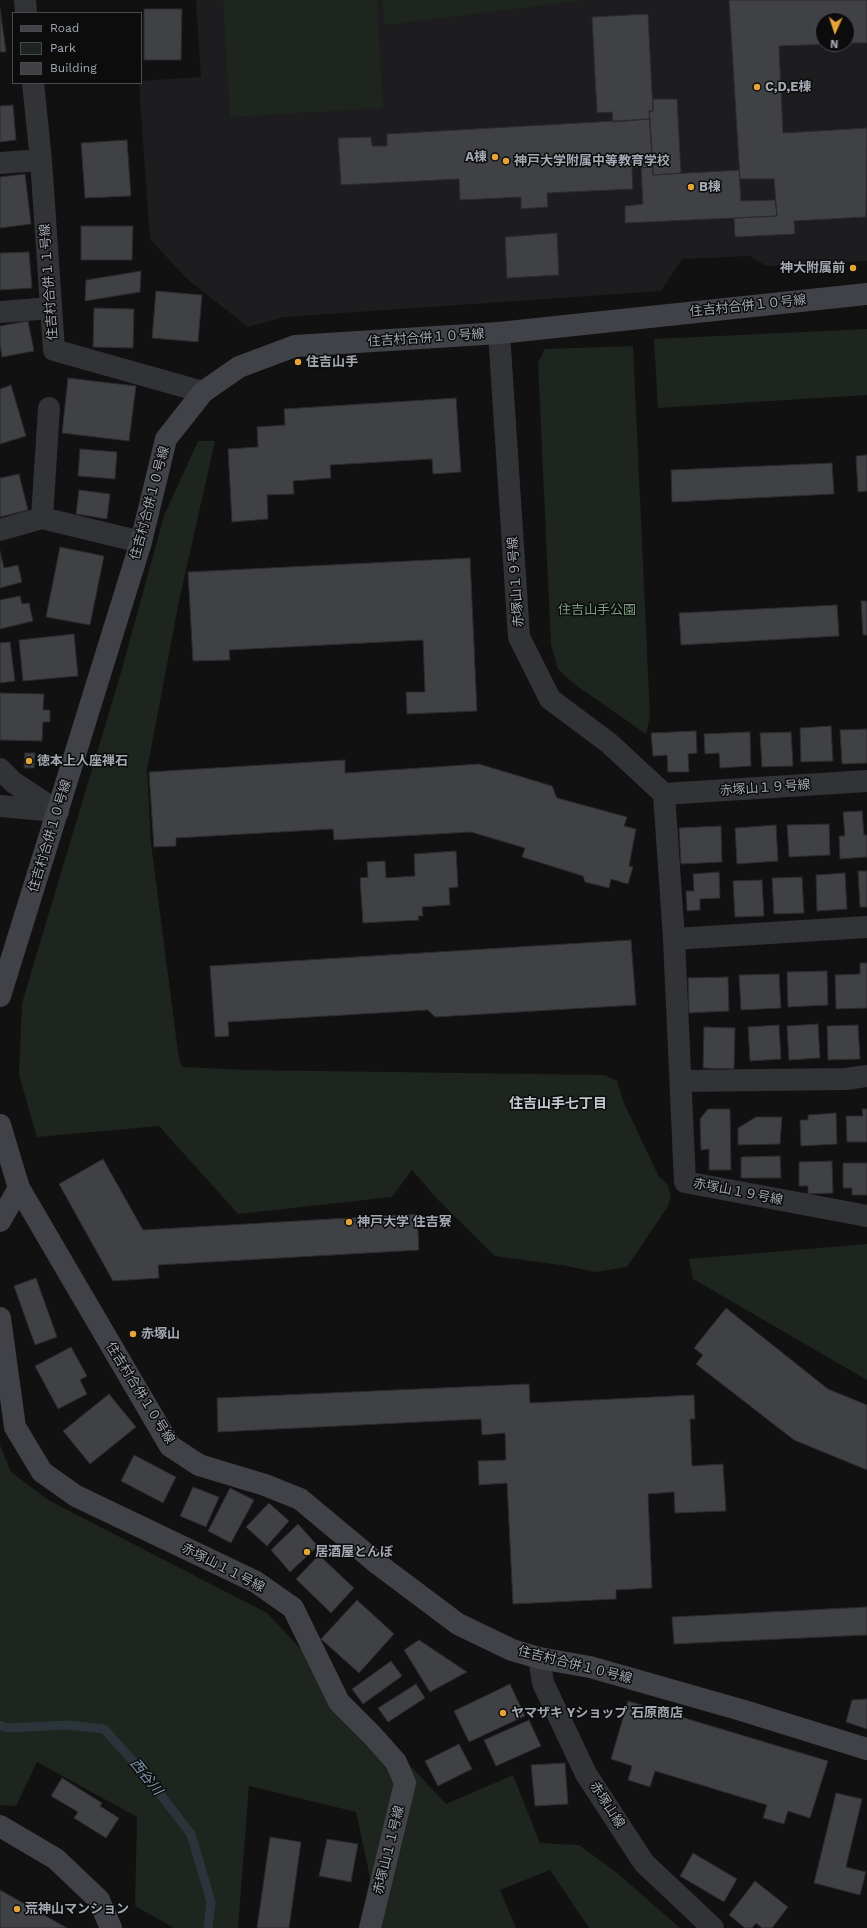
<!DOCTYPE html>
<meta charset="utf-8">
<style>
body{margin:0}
#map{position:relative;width:867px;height:1928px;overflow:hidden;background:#111112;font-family:"Work Sans",sans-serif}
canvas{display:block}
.legend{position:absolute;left:12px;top:12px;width:130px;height:72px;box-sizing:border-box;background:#0c0c0d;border:1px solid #484a4f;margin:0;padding:5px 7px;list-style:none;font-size:12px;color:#a3a8b2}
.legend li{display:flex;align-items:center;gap:8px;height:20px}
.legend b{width:20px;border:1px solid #484a4f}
.north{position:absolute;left:815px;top:12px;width:40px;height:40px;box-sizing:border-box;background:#0c0c0d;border:1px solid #484a4f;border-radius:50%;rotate:183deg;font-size:11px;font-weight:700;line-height:16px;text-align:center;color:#a3a8b2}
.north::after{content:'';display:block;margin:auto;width:14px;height:18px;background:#e5a436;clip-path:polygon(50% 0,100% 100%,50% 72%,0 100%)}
</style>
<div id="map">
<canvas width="867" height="1928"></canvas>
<ul class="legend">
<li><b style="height:5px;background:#404247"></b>Road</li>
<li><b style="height:11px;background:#1d251e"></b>Park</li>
<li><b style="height:11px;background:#404145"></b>Building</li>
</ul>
<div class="north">N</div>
</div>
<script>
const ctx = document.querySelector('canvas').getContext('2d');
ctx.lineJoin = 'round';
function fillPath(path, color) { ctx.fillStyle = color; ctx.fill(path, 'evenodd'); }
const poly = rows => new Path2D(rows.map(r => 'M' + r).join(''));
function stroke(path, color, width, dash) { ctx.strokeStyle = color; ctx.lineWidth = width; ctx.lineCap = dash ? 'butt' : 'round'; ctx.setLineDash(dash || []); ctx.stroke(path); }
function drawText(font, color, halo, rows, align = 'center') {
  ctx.font = font + ' "Work Sans","Noto Sans JP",sans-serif'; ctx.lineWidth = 3; ctx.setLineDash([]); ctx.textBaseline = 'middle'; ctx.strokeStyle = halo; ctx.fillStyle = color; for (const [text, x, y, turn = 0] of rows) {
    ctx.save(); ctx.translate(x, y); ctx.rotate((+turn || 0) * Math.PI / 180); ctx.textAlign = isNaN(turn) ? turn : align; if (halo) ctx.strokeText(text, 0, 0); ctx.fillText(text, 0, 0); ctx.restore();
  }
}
fillPath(poly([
 [196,0,867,0,867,261,766,266,750,256,682,259,661,291,284,317,248,327,186,278,150,239,139,83,141,81,201,77],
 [823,20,847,20,847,44,823,44]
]), '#1d1d1f');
fillPath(poly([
 [223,0,377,0,383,108,230,117],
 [382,0,585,0,385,25],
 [867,329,867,395,658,408,654,339],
 [633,346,650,716,646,734,574,684,558,669,551,645,538,363,545,349],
 [198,441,215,441,179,601,147,770,151,843,179,1060,183,1067,247,1070,605,1075,617,1081,624,1103,659,1177,668,1185,671,1197,668,1206,627,1267,595,1272,567,1266,495,1256,440,1202,412,1170,392,1197,238,1214,159,1126,37,1137,19,1075,22,1003,120,676,164,516],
 [867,1244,867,1380,693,1279,689,1259],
 [0,1445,11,1472,48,1500,267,1613,446,1804,513,1775,540,1843,579,1845,616,1872,680,1928,589,1928,550,1870,500,1890,516,1928,381,1928,356,1812,249,1786,238,1928,174,1928,135,1906,137,1817,37,1762,16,1806,0,1805]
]), '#1d251e');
stroke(poly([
 [0,1725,7,1728,67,1725,104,1729,142,1771,191,1834,211,1902,208,1928]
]), '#2b343a', 9);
const building = poly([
 [729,0,867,0,867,43,847,43,847,20,823,20,823,44,833,44,779,46,783,133,867,128,866,217,794,221,795,234,735,237,734,218,777,216,774,179,740,179,729,0],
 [0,8,6,52,0,52,0,8],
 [144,9,182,9,181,60,144,60,144,9],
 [648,14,653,111,649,111,650,119,613,122,612,112,597,113,592,17,648,14],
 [653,99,677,99,681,173,653,175,649,111,653,111,653,99],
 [13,105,16,140,0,142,0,106,13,105],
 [650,119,653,167,632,168,633,189,547,193,548,207,521,209,521,197,460,200,459,179,341,185,338,138,371,137,372,146,387,146,387,134,650,119],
 [127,140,131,196,85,198,81,143,127,140],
 [653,167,653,175,739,170,741,201,775,200,777,216,625,223,625,206,643,204,641,168,653,167],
 [25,174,31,224,0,228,0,177,25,174],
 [81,226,133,226,132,260,81,260,81,226],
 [557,233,559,275,507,278,505,237,557,233],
 [29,252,32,288,0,290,0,253,29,252],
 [141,271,140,292,85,301,86,280,141,271],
 [156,291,202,295,198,342,152,338,156,291],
 [94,308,134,309,133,348,93,347,94,308],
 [28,321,34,351,2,357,0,344,0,326,28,321],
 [68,378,136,386,129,441,62,433,68,378],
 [11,385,26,436,0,444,0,389,11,385],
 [456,398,461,472,433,474,432,459,330,465,331,478,293,481,294,494,267,495,268,519,232,522,228,449,258,447,257,427,285,425,284,409,456,398],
 [80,449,117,452,115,479,78,476,80,449],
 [867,455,867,491,858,492,856,456,867,455],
 [832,463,834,494,672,502,671,470,832,463],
 [19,474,28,510,0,517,0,478,19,474],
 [79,490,110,494,107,519,76,514,79,490],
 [60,547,104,556,90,625,46,617,60,547],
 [0,551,4,568,18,565,22,582,0,588,0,551],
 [470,558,477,711,407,714,406,692,425,692,423,640,229,650,230,660,193,661,188,572,470,558],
 [20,596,22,604,29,603,33,621,0,629,0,600,20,596],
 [861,601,867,601,867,635,863,635,861,601],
 [837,605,839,636,681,645,679,613,837,605],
 [74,634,78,676,23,681,19,640,74,634],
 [10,642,15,681,0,683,0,643,10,642],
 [0,693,44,694,43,710,50,710,50,722,43,722,42,741,0,740,0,693],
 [831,726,833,761,801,762,800,728,831,726],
 [867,729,867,763,842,764,840,730,867,729],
 [696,731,697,753,688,754,689,772,668,772,667,755,653,756,651,733,696,731],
 [750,732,751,766,720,768,719,753,705,754,704,734,750,732],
 [791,732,793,766,762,767,760,733,791,732],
 [25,753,35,753,34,768,24,768,25,753],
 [345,760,345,773,479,764,552,786,557,798,627,817,624,826,636,829,629,866,633,867,628,884,611,879,609,888,585,882,583,876,522,857,525,848,471,832,334,840,333,829,176,838,176,846,154,847,149,772,345,760],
 [862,811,864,835,867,835,867,857,840,859,839,836,845,836,843,812,862,811],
 [829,824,830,855,789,857,787,825,829,824],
 [776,825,778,861,737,864,735,828,776,825],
 [721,826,722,862,681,864,679,828,721,826],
 [456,851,458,887,449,888,450,905,422,907,423,916,418,916,419,920,363,923,360,878,368,877,367,862,385,861,386,878,415,876,414,854,456,851],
 [858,871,867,871,867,907,860,907,858,871],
 [719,872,720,898,700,899,700,910,687,911,686,891,694,891,693,874,719,872],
 [845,873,847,909,817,911,816,875,845,873],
 [802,877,804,913,774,914,772,878,802,877],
 [762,880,764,916,735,917,733,881,762,880],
 [631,940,636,1005,435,1017,428,1010,228,1022,229,1036,215,1037,210,966,631,940],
 [860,963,867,963,867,1008,836,1009,835,975,860,974,860,963],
 [827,971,828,1005,788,1007,787,972,827,971],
 [779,974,781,1008,741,1010,739,975,779,974],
 [728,977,729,1011,689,1013,688,978,728,977],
 [818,1024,820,1058,789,1060,787,1026,818,1024],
 [779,1025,781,1059,750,1061,748,1027,779,1025],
 [858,1025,860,1059,828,1060,827,1026,858,1025],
 [704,1027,735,1028,734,1069,703,1068,704,1027],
 [708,1109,730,1109,731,1170,709,1170,709,1149,701,1150,700,1119,708,1109],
 [862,1109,867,1109,867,1142,847,1142,846,1116,863,1116,862,1109],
 [836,1113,837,1144,801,1146,800,1120,808,1120,808,1115,836,1113],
 [756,1117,782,1117,780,1144,738,1145,738,1128,756,1117],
 [780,1156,781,1178,741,1178,741,1157,780,1156],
 [103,1159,143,1230,417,1214,419,1250,158,1265,159,1278,113,1281,59,1184,103,1159],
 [832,1161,833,1193,808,1194,808,1186,799,1186,799,1162,832,1161],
 [843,1163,867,1163,867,1195,852,1195,852,1188,843,1188,843,1163],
 [36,1278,57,1337,35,1345,14,1286,36,1278],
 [726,1308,828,1389,867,1405,867,1470,794,1440,696,1364,703,1355,694,1348,726,1308],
 [71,1347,87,1376,80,1380,87,1394,58,1409,35,1366,71,1347],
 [529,1384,530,1403,694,1395,695,1419,690,1419,692,1466,723,1464,726,1511,675,1513,674,1492,648,1494,652,1588,616,1590,616,1599,513,1604,507,1483,479,1485,478,1461,506,1460,505,1433,482,1435,481,1419,218,1432,217,1398,529,1384],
 [109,1394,136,1427,90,1464,63,1431,109,1394],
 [134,1455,176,1477,163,1503,121,1481,134,1455],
 [193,1487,219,1497,206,1527,180,1516,193,1487],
 [230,1488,254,1500,231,1543,208,1531,230,1488],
 [269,1503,289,1521,267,1546,246,1527,269,1503],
 [298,1524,318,1546,290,1572,271,1550,298,1524],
 [319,1555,354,1588,331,1613,296,1579,319,1555],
 [357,1600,394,1634,359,1673,321,1639,357,1600],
 [867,1607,867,1635,674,1644,672,1617,867,1607],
 [419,1640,467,1672,430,1692,404,1650,419,1640],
 [391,1661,402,1676,363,1704,352,1689,391,1661],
 [416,1684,425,1698,388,1722,378,1708,416,1684],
 [510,1684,525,1716,469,1742,454,1711,510,1684],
 [867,1699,867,1729,846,1722,852,1700,867,1699],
 [628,1701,828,1761,810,1818,788,1811,784,1824,763,1818,767,1805,655,1771,650,1787,628,1780,632,1766,611,1759,628,1701],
 [529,1720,541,1746,496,1766,484,1740,529,1720],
 [459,1744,472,1769,438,1786,425,1761,459,1744],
 [565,1763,568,1804,535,1806,531,1765,565,1763],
 [62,1778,102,1803,100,1806,119,1818,106,1838,74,1818,78,1812,51,1796,62,1778],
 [836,1793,862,1799,846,1867,866,1872,860,1895,814,1883,836,1793],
 [270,1837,301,1842,289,1928,257,1928,270,1837],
 [327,1839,358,1844,351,1882,319,1876,327,1839],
 [693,1853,737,1879,724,1902,680,1876,693,1853],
 [755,1881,788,1907,772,1928,762,1928,756,1923,752,1928,745,1928,729,1915,755,1881],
 [0,1890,67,1928,0,1928,0,1890]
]);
fillPath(building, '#404145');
stroke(building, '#2b2b2e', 1);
stroke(poly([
 [25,0,26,13],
 [33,83,41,160,54,350,203,392],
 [0,163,41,160],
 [0,312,51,308],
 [499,333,519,637,550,699,609,743,664,794,674,939,685,1182,867,1216],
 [49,408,42,518,141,542],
 [0,530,42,518],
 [0,769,13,782,58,812],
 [664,794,867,781],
 [0,806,55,811],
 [674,939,867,927],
 [681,1081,846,1079,867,1076],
 [539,1658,543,1683,586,1774,644,1863,713,1928]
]), '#323337', 22);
stroke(poly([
 [0,996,141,542,166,439,203,392,239,367,295,346,499,333,867,294],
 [0,1125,19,1188,170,1446,199,1465,265,1485,300,1499,378,1564,458,1624,512,1650,539,1658,590,1667,741,1710,867,1749],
 [0,1221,19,1188],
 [0,1318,15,1427,42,1472,76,1496,256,1582,293,1608,339,1702,372,1735,396,1762,405,1783,370,1928],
 [0,1826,56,1859,99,1900,111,1928]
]), '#404247', 22);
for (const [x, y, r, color] of [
 [757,87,4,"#e5a436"],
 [495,157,4,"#e5a436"],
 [506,161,4,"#e5a436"],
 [691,187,4,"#e5a436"],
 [853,268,4,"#e5a436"],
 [298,362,4,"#e5a436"],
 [29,761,4,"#e5a436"],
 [349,1222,4,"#e5a436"],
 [133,1334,4,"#e5a436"],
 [307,1552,4,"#e5a436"],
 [503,1713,4,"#e5a436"],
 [17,1909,4,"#e5a436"]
]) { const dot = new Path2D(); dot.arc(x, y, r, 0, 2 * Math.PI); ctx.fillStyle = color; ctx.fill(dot); stroke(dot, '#0c0c0d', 1.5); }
drawText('bold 13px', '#a3a8b2', '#0c0c0d', [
 ["C,D,E棟",765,87],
 ["A棟",487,157,"right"],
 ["神戸大学附属中等教育学校",514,161],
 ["B棟",699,187],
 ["神大附属前",845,268,"right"],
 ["住吉山手",306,362],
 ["徳本上人座禅石",37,761],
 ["神戸大学 住吉寮",357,1222],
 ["赤塚山",141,1334],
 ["居酒屋とんぼ",315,1552],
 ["ヤマザキ Yショップ 石原商店",511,1713],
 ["荒神山マンション",25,1909]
], 'left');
drawText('13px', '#a3a8b2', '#0c0c0d', [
 ["住吉村合併１１号線",49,282,-94],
 ["住吉村合併１０号線",748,306,-6],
 ["住吉村合併１０号線",426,338,-4],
 ["住吉村合併１０号線",150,503,-75],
 ["赤塚山１９号線",516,582,-94],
 ["赤塚山１９号線",765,788,-4],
 ["住吉村合併１０号線",50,836,-73],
 ["赤塚山１９号線",738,1192,11],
 ["住吉村合併１０号線",140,1393,58],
 ["赤塚山１１号線",223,1568,27],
 ["住吉村合併１０号線",575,1665,14],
 ["赤塚山線",607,1805,57],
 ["赤塚山１１号線",389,1850,-76]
]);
drawText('13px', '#7b9c7c', '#0c0c0d', [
 ["住吉山手公園",597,610]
]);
drawText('bold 14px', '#c4c7ce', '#0c0c0d', [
 ["住吉山手七丁目",558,1104]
]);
drawText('italic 14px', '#7c97ab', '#0c0c0d', [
 ["西谷川",146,1777,51]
]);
</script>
